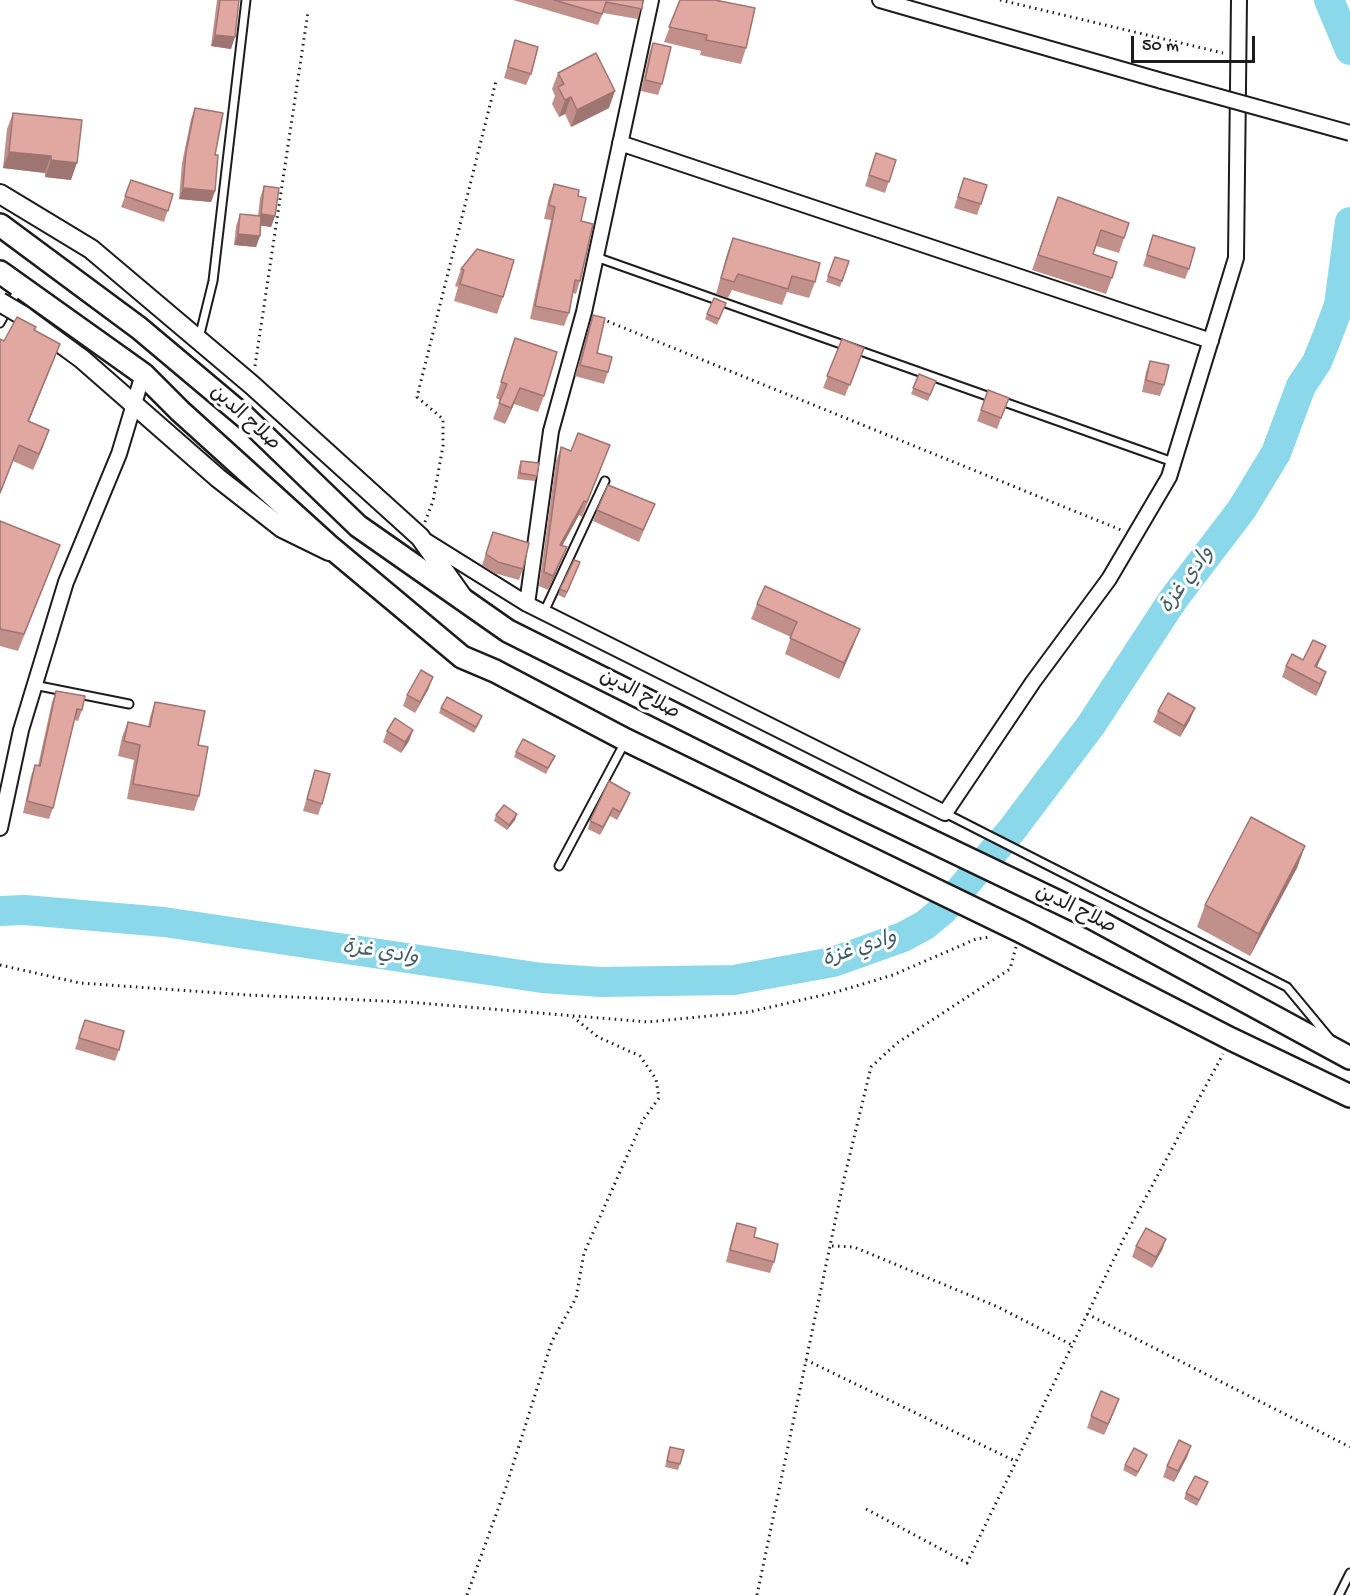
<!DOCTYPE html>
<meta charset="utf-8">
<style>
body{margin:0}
#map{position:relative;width:1350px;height:1595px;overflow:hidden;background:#fff;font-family:"Gochi Hand",sans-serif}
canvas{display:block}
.scale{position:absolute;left:1131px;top:36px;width:124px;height:27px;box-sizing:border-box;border:3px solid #1c1c1c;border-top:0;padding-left:8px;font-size:18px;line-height:21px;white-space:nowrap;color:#1c1c1c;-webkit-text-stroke:4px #fff;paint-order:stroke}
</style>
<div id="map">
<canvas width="1350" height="1595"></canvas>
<div class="scale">50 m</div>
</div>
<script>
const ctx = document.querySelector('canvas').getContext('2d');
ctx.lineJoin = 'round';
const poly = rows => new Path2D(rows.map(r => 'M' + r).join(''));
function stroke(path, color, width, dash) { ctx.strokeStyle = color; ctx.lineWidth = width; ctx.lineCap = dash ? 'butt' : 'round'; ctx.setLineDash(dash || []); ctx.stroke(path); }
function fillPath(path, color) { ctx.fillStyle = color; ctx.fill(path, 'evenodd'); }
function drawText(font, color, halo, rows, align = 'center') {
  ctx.font = font + ' "Gochi Hand","Playpen Sans Arabic",sans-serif'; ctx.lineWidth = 6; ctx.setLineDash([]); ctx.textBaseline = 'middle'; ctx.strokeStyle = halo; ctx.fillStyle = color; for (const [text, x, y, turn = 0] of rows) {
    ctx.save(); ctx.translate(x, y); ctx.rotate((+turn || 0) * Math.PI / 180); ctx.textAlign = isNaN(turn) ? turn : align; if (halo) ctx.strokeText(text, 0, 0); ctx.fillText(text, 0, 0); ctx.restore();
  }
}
stroke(poly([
 [1329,0,1350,50],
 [0,911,25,910,164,922,542,978,601,982,734,980,833,962,903,937,925,925,943,910,1011,831,1091,725,1172,601,1242,509,1276,453,1301,386,1317,362,1329,332,1339,305,1350,222]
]), '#8bd8eb', 30);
const service = poly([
 [596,257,1173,462],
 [0,323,19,288],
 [199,338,213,281,246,0],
 [544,612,605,481],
 [34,685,129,704],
 [945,813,1287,987,1331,1040],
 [559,866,625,742],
 [1339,1595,1350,1573]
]);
const minor = poly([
 [880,0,1162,81],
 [620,143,1211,341],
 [426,541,527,604,945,813,1033,682,1109,579,1169,477,1236,258,1239,0],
 [527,604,551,431,584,312,651,0],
 [0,828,21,730,66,582,119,454,143,374]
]);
const secondary = poly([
 [0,194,91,249,252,385,420,537,462,596],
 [22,315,82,359,218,478,282,528,329,551]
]);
const trunk = poly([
 [0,225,139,328,245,417,358,526,508,631,850,802,1094,919,1350,1058],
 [0,272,143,374,180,411,328,545,462,657,495,671,626,740,1020,931,1231,1039,1350,1096]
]);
stroke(service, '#1c1c1c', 11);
stroke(minor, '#1c1c1c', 18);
stroke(secondary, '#1c1c1c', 22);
stroke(trunk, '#1c1c1c', 26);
stroke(poly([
 [1000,0,1223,53],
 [602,319,1121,530],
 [255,366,308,12],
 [425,522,433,501,443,446,443,419,417,397,496,81],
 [0,965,80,983,248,995,407,1002,648,1022,749,1012,836,992,893,975,976,939,990,937],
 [832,1246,854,1247,998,1307,1072,1345],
 [1087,1314,1350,1447],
 [806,1360,1015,1461],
 [866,1509,967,1563,1125,1236,1223,1054],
 [467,1595,506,1487,552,1341,576,1298,584,1253,643,1120,659,1098,656,1079,640,1056,598,1037,573,1017],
 [757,1595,844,1179,871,1067,897,1043,1010,969,1016,947]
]), '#1c1c1c', 3, [1.5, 4.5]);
stroke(service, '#fff', 7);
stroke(minor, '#fff', 14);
stroke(secondary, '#fff', 18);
stroke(trunk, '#fff', 21);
const minorBridge = poly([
 [1162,81,1350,133]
]);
const secondaryBridge = poly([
 [0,302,22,315]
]);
stroke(minorBridge, '#1c1c1c', 18, []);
stroke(secondaryBridge, '#1c1c1c', 22, []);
stroke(minorBridge, '#fff', 14);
stroke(secondaryBridge, '#fff', 18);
fillPath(poly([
 [217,0,239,0,231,49,211,46],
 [513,0,643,0,638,19,603,13,598,25],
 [680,0,746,48,741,64,700,55,701,51,664,42],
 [515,40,531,74,526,85,504,78],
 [653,43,662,84,658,95,641,91,649,54],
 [558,73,609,108,571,127,565,114,559,117,552,104,555,96,552,89],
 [195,108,215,191,211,202,179,199,182,163,191,119],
 [13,113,71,180,45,177,45,173,3,168,7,129],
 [876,153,896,160,885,193,865,186],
 [964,178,981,204,977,215,954,208],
 [131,180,173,194,164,222,121,207],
 [554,184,578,196,581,221,580,281,576,294,573,293,569,313,564,326,530,319,551,220,544,219,549,197],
 [264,186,275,216,271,227,261,225,260,236,256,247,234,245,236,226,240,214,258,216,260,198],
 [1058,197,1124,238,1119,253,1096,246,1093,254,1112,278,1106,294,1032,270],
 [1153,235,1189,269,1185,279,1143,266],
 [733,238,815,282,809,298,787,292,782,305,732,290,728,298,716,294,727,254],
 [477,249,503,297,497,314,454,301,458,287,455,286,461,269],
 [835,257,849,261,840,287,826,282],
 [714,298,726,303,717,325,705,319],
 [593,315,597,353,608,372,604,384,575,376,589,327],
 [34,330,60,344,29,421,49,430,33,470,13,461,4,341],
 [515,338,544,396,538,412,514,404,505,424,493,419,500,400,496,398],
 [842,339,864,348,845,396,823,388],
 [1150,361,1164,385,1160,396,1142,392,1146,372],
 [919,374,936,381,928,401,911,394],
 [988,390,1009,398,997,429,977,421],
 [610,445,582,517,579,515,562,546,567,547,561,561,548,590,539,586,556,461,561,447,571,451],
 [521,461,537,476,535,481,517,479,519,466],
 [655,504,639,542,593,521,597,510],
 [0,521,54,561,18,651,0,646],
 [493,532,523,569,519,580,494,573,482,565],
 [580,562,565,598,558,595,560,589],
 [757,604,854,644,839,679,785,654,791,637,751,619],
 [1326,646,1317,667,1322,683,1316,696,1282,677,1286,666,1303,660],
 [429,688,415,713,403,706,407,695],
 [56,691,82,710,78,721,74,720,53,808,49,819,23,813,31,776,35,765,38,766,52,702],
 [155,702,198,745,199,796,194,811,127,799,134,760,118,756,122,737,128,722,148,727,150,717],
 [441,708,480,722,474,733,439,713],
 [1158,711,1190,720,1180,737,1153,722],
 [413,730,409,741,401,753,383,742,387,731],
 [516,752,555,756,546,774,514,757],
 [315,770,322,804,318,815,303,811],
 [630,793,617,820,610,816,600,835,588,829,590,821],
 [517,814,515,820,507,830,494,821,496,815],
 [1305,846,1297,868,1250,956,1197,927,1205,905],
 [85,1020,119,1050,115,1061,75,1049],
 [737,1223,754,1237,774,1262,770,1273,726,1262,733,1234],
 [1166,1239,1162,1250,1152,1268,1132,1257,1136,1246],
 [1119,1399,1104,1435,1087,1428,1091,1416],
 [1191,1446,1187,1457,1174,1482,1163,1477,1167,1466],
 [670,1447,680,1464,678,1470,665,1467],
 [1145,1460,1136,1477,1123,1470,1125,1465],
 [1208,1482,1197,1506,1184,1499,1186,1493]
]), '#c2908a');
fillPath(poly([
 [215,35,235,37,231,49,211,46],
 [615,91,609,108,571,127,577,110],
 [571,97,565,114,559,117,565,100],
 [9,152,51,156,45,173,3,168],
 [51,160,77,163,71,180,45,177],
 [183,188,215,191,211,202,179,199],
 [261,214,275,216,271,227,256,225],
 [238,234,260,236,256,247,234,245],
 [60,344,54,360,22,438,28,421],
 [520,388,514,404,505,424,511,408],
 [49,430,43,447,33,470,39,454],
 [584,501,579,515,555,559,560,545],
 [567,547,561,561,548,590,553,576],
 [860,629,854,644,839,679,844,663],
 [1326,646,1321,658,1311,678,1315,666],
 [1326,672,1322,683,1316,696,1320,684],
 [433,677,429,688,415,713,420,702],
 [1195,708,1190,720,1180,737,1184,726],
 [413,730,409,741,401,753,405,742],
 [630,793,627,801,617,820,620,812],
 [613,808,610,816,600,835,603,827],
 [517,814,515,820,507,830,509,825],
 [1305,846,1297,868,1250,956,1259,934],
 [1166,1239,1162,1250,1152,1268,1156,1257],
 [1119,1399,1115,1410,1104,1435,1108,1424],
 [1191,1446,1187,1457,1174,1482,1178,1471]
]), '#9e7571');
const building = poly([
 [220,0,239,0,235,37,215,35,220,0],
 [554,0,643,0,642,9,606,2,602,14,554,0],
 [680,0,715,0,755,8,746,48,706,40,707,35,669,27,680,0],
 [515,40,538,47,531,74,508,67,515,40],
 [653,43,671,47,662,84,645,80,653,43],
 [596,53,615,91,577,110,571,97,565,100,558,87,564,84,558,73,596,53],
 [195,108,223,113,215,155,218,155,215,191,183,188,186,152,195,108],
 [13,113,82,120,77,163,51,160,51,156,9,152,13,113],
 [876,153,896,160,889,182,869,175,876,153],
 [964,178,987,185,981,204,958,197,964,178],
 [131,180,173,194,168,211,125,196,131,180],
 [554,184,579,190,578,196,586,198,581,221,593,224,580,281,575,280,569,313,535,306,555,207,549,205,554,184],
 [264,186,279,188,275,216,261,214,264,186],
 [1058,197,1129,223,1124,238,1101,230,1093,254,1117,262,1112,278,1038,255,1058,197],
 [240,214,261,216,260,236,238,234,240,214],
 [1153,235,1195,248,1189,269,1147,255,1153,235],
 [733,238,820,263,815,282,792,276,788,289,738,274,734,282,721,278,733,238],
 [477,249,514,260,503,297,460,284,464,270,461,269,477,249],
 [835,257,849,261,842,281,828,276,835,257],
 [714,298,726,303,719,319,707,314,714,298],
 [593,315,605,318,597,353,612,357,608,372,580,365,593,315],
 [17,317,36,327,34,330,60,344,28,421,49,430,39,454,19,445,0,493,0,339,4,341,17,317],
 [515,338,557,352,544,396,520,388,511,408,499,403,507,384,501,382,515,338],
 [842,339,864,348,850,385,827,376,842,339],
 [1150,361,1169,365,1164,385,1146,380,1150,361],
 [919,374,936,381,930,395,913,388,919,374],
 [988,390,1009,398,1001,418,981,410,988,390],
 [578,433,610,445,587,502,584,501,560,545,567,547,553,576,544,572,561,447,571,451,578,433],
 [521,461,539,463,537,476,520,473,521,461],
 [608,485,655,504,643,530,597,510,608,485],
 [0,521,60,545,24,634,0,629,0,521],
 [493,532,529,543,523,569,498,562,486,554,493,532],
 [574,560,580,562,567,592,560,589,574,560],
 [765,586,860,629,844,663,790,638,797,622,757,604,765,586],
 [1313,640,1326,646,1315,666,1326,672,1320,684,1286,666,1292,654,1303,660,1313,640],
 [421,670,433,677,420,702,407,695,421,670],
 [56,691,85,696,82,710,77,709,53,808,27,801,35,765,40,766,56,691],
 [1168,693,1195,708,1184,726,1158,711,1168,693],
 [447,697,482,716,476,727,441,708,447,697],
 [155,702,205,711,198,745,208,747,199,796,133,784,140,745,124,741,128,722,150,727,155,702],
 [395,718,413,730,405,742,387,731,395,718],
 [523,739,555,756,548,768,516,752,523,739],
 [315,770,330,774,322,804,307,799,315,770],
 [609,781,630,793,620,812,613,808,603,827,590,821,609,781],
 [504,805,517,814,509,825,496,815,504,805],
 [1251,817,1305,846,1259,934,1205,905,1251,817],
 [85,1020,124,1031,119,1050,79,1038,85,1020],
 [737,1223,756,1228,754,1237,778,1244,774,1262,730,1250,737,1223],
 [1146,1228,1166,1239,1156,1257,1136,1246,1146,1228],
 [1101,1391,1119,1399,1108,1424,1091,1416,1101,1391],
 [1179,1440,1191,1446,1178,1471,1167,1466,1179,1440],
 [670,1447,684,1450,680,1464,667,1461,670,1447],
 [1134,1448,1147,1455,1138,1472,1125,1465,1134,1448],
 [1195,1476,1208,1482,1199,1500,1186,1493,1195,1476]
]);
fillPath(building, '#e1a7a1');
stroke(building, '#9e7571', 1.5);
drawText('20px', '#1c1c1c', '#fff', [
 ["صلاح الدين",244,419,42],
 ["صلاح الدين",639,696,27],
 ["صلاح الدين",1075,911,26]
]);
drawText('italic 21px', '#435e64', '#fff', [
 ["وادي غزة",1188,581,-54],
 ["وادي غزة",860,950,-18],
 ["وادي غزة",380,954,9]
]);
</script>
